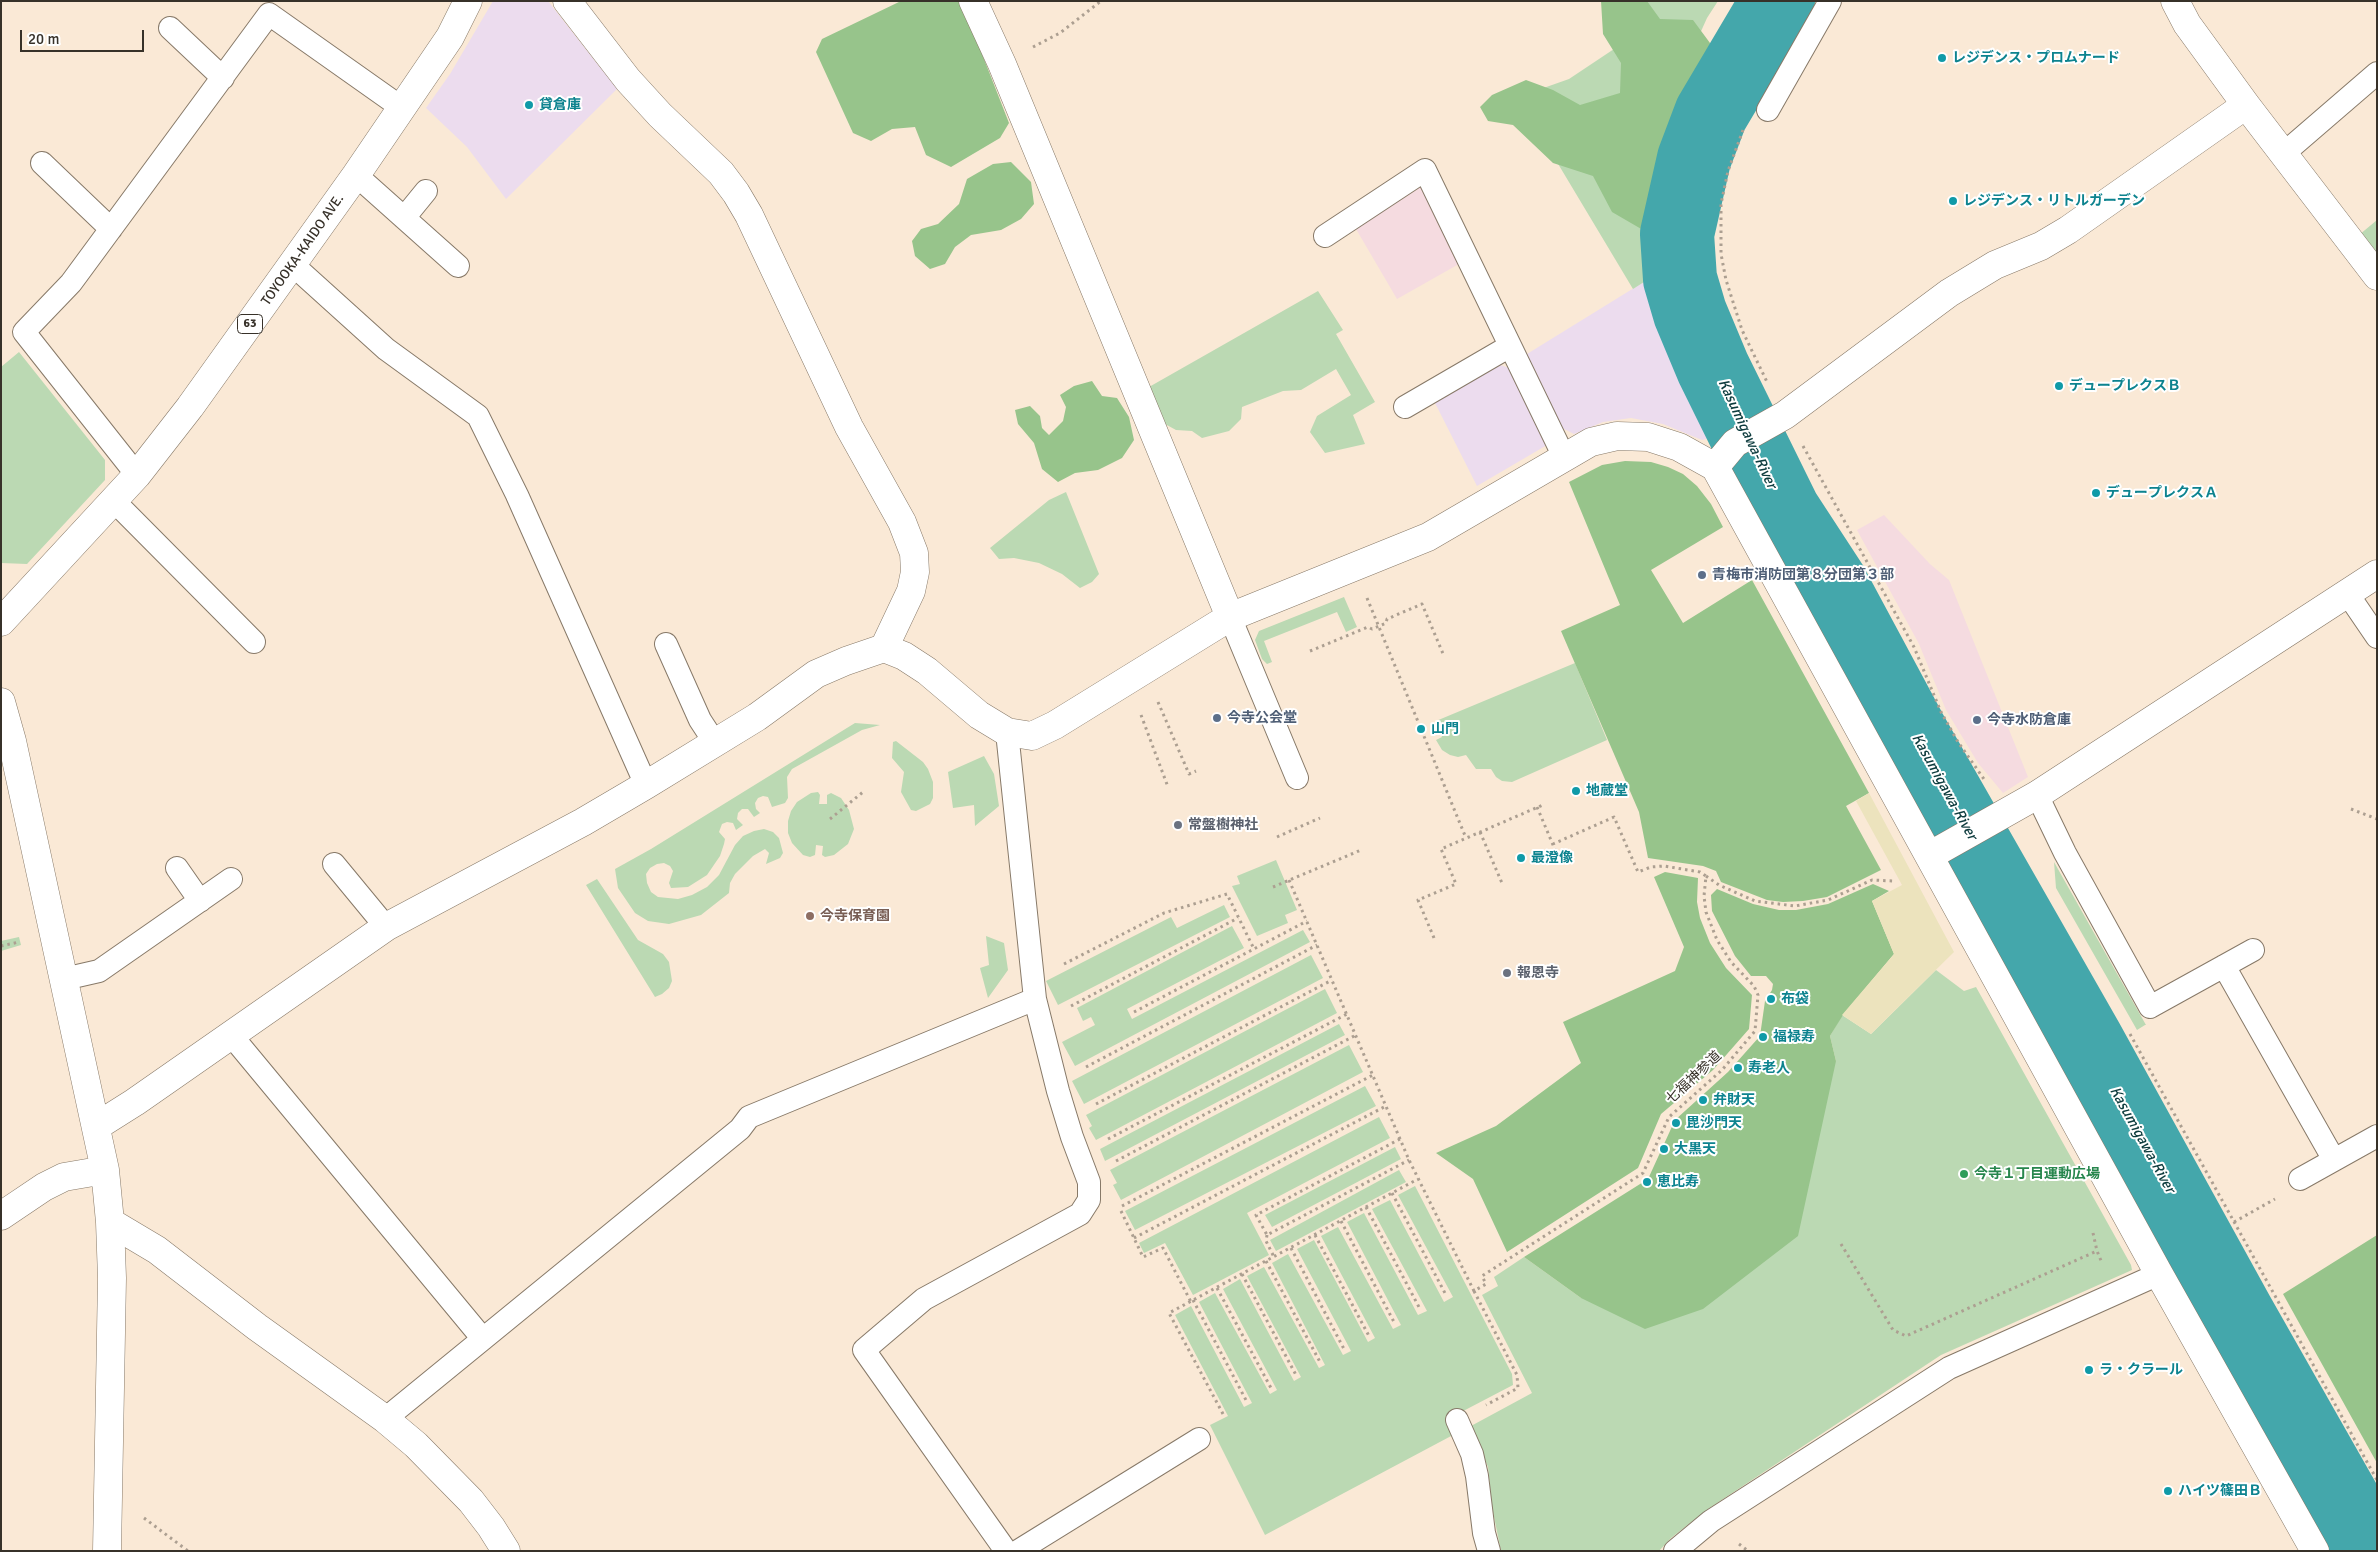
<!DOCTYPE html>
<meta charset="utf-8">
<style>
body{margin:0}
#map{position:relative;width:2378px;height:1552px;overflow:hidden;background:#fae9d6;font-family:Signika,sans-serif}
canvas{display:block}
.frame{position:absolute;inset:0;border:2px solid #373129;pointer-events:none}
.scale{position:absolute;left:20px;top:30px;width:124px;height:22px;box-sizing:border-box;border:2px solid #373129;border-top:0;padding-left:6px;font-size:15px;line-height:18px;white-space:nowrap;color:#373129;-webkit-text-stroke:4px #fff;paint-order:stroke}
</style>
<div id="map">
<canvas width="2378" height="1552"></canvas>
<div class="frame"></div>
<div class="scale">20 m</div>
</div>
<script>
const ctx = document.querySelector('canvas').getContext('2d');
ctx.lineJoin = 'round';
function fillPath(path, color) { ctx.fillStyle = color; ctx.fill(path, 'evenodd'); }
const poly = rows => new Path2D(rows.map(r => 'M' + r).join(''));
function stroke(path, color, width, dash) { ctx.strokeStyle = color; ctx.lineWidth = width; ctx.lineCap = dash ? 'butt' : 'round'; ctx.setLineDash(dash || []); ctx.stroke(path); }
function drawText(font, color, halo, rows, align = 'center') {
  ctx.font = font + ' Signika,"Noto Sans JP",sans-serif'; ctx.lineWidth = 4; ctx.setLineDash([]); ctx.textBaseline = 'middle'; ctx.strokeStyle = halo; ctx.fillStyle = color; for (const [text, x, y, turn = 0] of rows) {
    ctx.save(); ctx.translate(x, y); ctx.rotate((+turn || 0) * Math.PI / 180); ctx.textAlign = isNaN(turn) ? turn : align; if (halo) ctx.strokeText(text, 0, 0); ctx.fillText(text, 0, 0); ctx.restore();
  }
}
fillPath(poly([
 [1421,187,1459,264,1397,299,1356,229],
 [1884,515,1930,564,1949,580,2028,777,2003,793,1978,763,1946,710,1919,644,1857,530]
]), '#f5dbe0');
fillPath(poly([
 [493,1,548,1,617,89,506,199,467,147,426,108,450,74],
 [1655,275,1666,339,1687,387,1716,437,1702,440,1663,424,1631,418,1603,422,1574,434,1562,428,1527,354],
 [1497,364,1509,368,1547,445,1477,486,1434,401]
]), '#ecdcee');
fillPath(poly([
 [1628,1,1718,1,1707,18,1693,49],
 [1617,47,1659,182,1656,231,1655,275,1633,289,1518,97,1569,79],
 [2377,220,2377,258,2359,235],
 [1318,291,1343,330,1336,334,1375,402,1353,415,1365,444,1325,453,1310,432,1317,416,1351,395,1336,369,1301,390,1283,391,1242,407,1241,419,1229,431,1202,438,1192,431,1176,430,1165,424,1149,387],
 [19,352,105,460,105,480,27,564,1,563,1,367],
 [1066,492,1099,574,1092,582,1080,588,1062,574,1039,563,1014,558,999,559,990,548,1049,500],
 [1344,597,1357,627,1346,632,1337,612,1264,641,1272,662,1267,664,1262,659,1255,640,1259,631],
 [1575,663,1607,740,1512,782,1502,781,1496,777,1491,769,1476,769,1466,755,1458,757,1450,755,1442,750,1436,740,1442,737,1436,721],
 [855,723,880,725,862,730,792,769,787,777,788,798,785,803,772,807,768,797,763,796,758,798,755,803,756,809,760,813,754,817,748,809,742,809,738,813,737,819,743,825,736,830,733,823,727,822,722,824,719,832,725,839,724,844,720,856,707,875,688,887,671,888,669,883,673,871,670,866,664,863,657,864,650,868,646,874,647,883,651,892,658,897,678,899,692,895,707,887,719,875,735,845,743,836,754,831,764,829,773,832,779,838,783,853,780,858,766,864,769,853,765,849,753,856,735,874,730,883,729,893,701,915,669,924,648,921,635,913,618,888,615,869,651,849],
 [896,741,923,762,928,769,933,782,933,798,930,804,916,811,911,810,901,792,904,772,892,758,893,742],
 [984,756,994,774,999,806,975,826,974,805,953,808,948,772],
 [818,792,820,795,819,804,827,804,827,795,831,793,841,798,849,810,854,829,848,844,834,855,825,857,822,855,823,846,816,845,815,855,810,857,803,855,792,843,788,833,788,821,791,811,797,802,811,793],
 [1276,860,1297,910,1285,915,1288,923,1257,936,1232,886,1240,884,1237,876],
 [2054,862,2146,1025,2145,1025,2137,1030,2056,888],
 [597,879,638,940,663,954,669,962,672,981,669,988,662,994,655,997,586,885],
 [1224,905,1230,917,1058,1005,1046,981,1171,917,1177,928],
 [1232,926,1244,948,1127,1009,1132,1019,1303,930,1310,942,1075,1066,1062,1042,1095,1025,1091,1017,1083,1021,1077,1008],
 [986,936,1004,943,1008,970,988,998,980,968,989,965],
 [19,937,21,945,1,951,1,941],
 [1311,955,1323,978,1084,1104,1072,1081],
 [1936,970,1964,991,1976,987,2131,1265,2132,1270,1941,1355,1708,1509,1671,1538,1659,1551,1501,1551,1492,1507,1488,1467,1471,1426,1532,1393,1482,1295,1498,1286,1494,1277,1524,1257,1581,1298,1836,1061,1830,1036,1842,1015,1871,1034],
 [1325,989,1337,1013,1096,1140,1089,1128,1092,1126,1086,1115],
 [1339,1024,1345,1035,1105,1161,1100,1149],
 [1349,1045,1363,1072,1121,1200,1113,1185,1117,1183,1110,1170],
 [1365,1086,1376,1106,1135,1230,1125,1211],
 [1379,1117,1390,1138,1247,1213,1269,1255,1193,1295,1165,1243,1144,1253,1139,1243],
 [1395,1147,1401,1159,1272,1227,1265,1215],
 [1399,1170,1406,1182,1276,1251,1270,1240],
 [1415,1186,1512,1374,1513,1385,1446,1420,1453,1435,1265,1535,1210,1425,1228,1416,1175,1315,1191,1306,1244,1407,1252,1403,1199,1302,1215,1293,1270,1394,1277,1390,1223,1289,1240,1279,1294,1381,1301,1377,1247,1276,1264,1267,1319,1368,1325,1365,1272,1263,1288,1254,1343,1355,1351,1351,1297,1249,1314,1240,1368,1342,1375,1338,1321,1236,1338,1227,1393,1329,1401,1325,1347,1222,1364,1213,1418,1315,1427,1311,1372,1209,1390,1200,1444,1302,1453,1297,1398,1195]
]), '#bbd9b3');
fillPath(poly([
 [901,1,958,1,966,13,1009,123,1000,138,951,167,926,155,915,127,892,129,871,141,853,133,816,52,822,39],
 [1601,1,1647,1,1660,19,1693,20,1710,43,1708,75,1679,121,1671,202,1659,225,1643,230,1612,212,1593,176,1553,163,1513,125,1488,121,1480,107,1492,95,1526,80,1553,90,1580,105,1620,93,1621,63,1603,34],
 [1011,162,1031,182,1034,204,1021,219,1001,230,971,235,955,247,945,264,930,269,915,256,912,241,921,229,938,224,959,204,967,179,993,164],
 [1092,381,1102,396,1117,398,1129,417,1134,440,1122,458,1098,470,1075,473,1058,482,1042,469,1034,443,1018,424,1015,410,1030,406,1040,416,1042,428,1049,435,1063,421,1066,407,1060,395,1074,386],
 [1625,461,1651,462,1668,467,1683,474,1697,486,1711,504,1723,527,1651,570,1683,623,1752,580,1869,793,1846,806,1881,870,1827,897,1803,901,1783,902,1767,900,1721,882,1716,871,1703,866,1648,858,1639,812,1561,631,1620,605,1569,482,1602,465],
 [1665,872,1698,878,1697,902,1700,918,1710,943,1726,968,1752,995,1749,1029,1713,1070,1661,1114,1638,1168,1507,1252,1473,1179,1436,1153,1496,1126,1581,1063,1563,1022,1675,971,1684,947,1654,877],
 [1873,884,1889,891,1872,901,1894,954,1843,1015,1830,1036,1836,1061,1798,1236,1703,1309,1645,1329,1581,1298,1524,1257,1648,1179,1675,1120,1728,1072,1760,1036,1765,1001,1772,990,1773,984,1766,976,1751,976,1735,956,1712,911,1711,895,1717,889,1753,904,1779,910,1796,910,1828,904],
 [2377,1235,2377,1463,2283,1294]
]), '#97c48b');
fillPath(poly([
 [1869,793,1954,952,1871,1034,1842,1015,1894,954,1872,901,1902,885,1856,801]
]), '#ece3bd');
stroke(poly([
 [1778,1,1711,114,1694,159,1677,234,1680,279,1690,313,1713,368,1784,512,1831,584,1910,731,2087,1041,2237,1313,2372,1551]
]), '#44a7ab', 74);
const lane = poly([
 [170,28,223,78],
 [1768,110,1830,1],
 [2282,155,2377,73],
 [42,163,111,229],
 [356,175,458,266],
 [404,218,426,191],
 [1325,236,1425,170,1564,457],
 [293,265,386,349,478,416,517,495,646,785],
 [1405,407,1510,346],
 [137,475,24,332,71,283,269,14,402,108],
 [114,501,254,642],
 [2347,593,2377,637],
 [1230,617,1297,778],
 [666,644,700,720,715,743],
 [2037,795,2065,853,2150,1007,2253,950],
 [334,864,386,927],
 [177,868,200,901],
 [2224,966,2334,1160],
 [64,979,99,971,231,879],
 [231,1035,483,1339],
 [2300,1179,2377,1136],
 [385,1419,740,1129,749,1117,1035,999],
 [1457,1420,1472,1454,1477,1476,1484,1533,1489,1551],
 [1006,1551,864,1350,924,1299,1080,1214,1089,1200,1089,1182,1072,1137,1058,1091,1035,999,1007,732],
 [1018,1551,1199,1439],
 [1675,1551,1711,1521,1949,1368,2159,1274]
]);
const street = poly([
 [567,1,628,80,660,115,721,173,736,193,749,215,849,427,902,522,914,553,915,572,911,591,884,648],
 [973,1,1002,64,1230,617],
 [2175,1,2187,24,2246,105,2377,276],
 [1715,467,1735,443,1785,415,1949,293,1995,265,2041,246,2068,230,2246,105],
 [1,702,12,741,105,1170,110,1222,112,1278,107,1551],
 [1929,856,2037,795,2377,574],
 [97,1126,135,1102,386,927,583,822,646,785,757,717,816,674,846,661,884,648,904,656,927,671,979,715,1007,732,1032,736,1055,725,1230,617,1428,537,1591,442,1617,436,1648,437,1679,447,1715,467,2159,1274,2315,1551],
 [1,1216,44,1187,64,1177,105,1170],
 [110,1222,157,1250,257,1327,385,1419,416,1445,471,1501,491,1527,506,1551]
]);
const primary = poly([
 [1,622,137,475,190,407,356,175,450,37,468,1]
]);
stroke(lane, '#877968', 24);
stroke(street, '#877968', 29);
stroke(primary, '#877968', 29);
stroke(poly([
 [1033,47,1060,33,1101,1],
 [1743,130,1728,171,1721,204,1721,254,1726,280,1742,330,1768,384],
 [1803,446,1914,647,1941,712,1958,742,1986,782],
 [1367,598,1466,838],
 [1310,651,1368,627,1372,629,1386,623,1387,619,1422,604,1444,656],
 [1158,702,1189,774,1196,771],
 [1141,715,1168,787],
 [1537,807,1556,852],
 [2351,809,2377,819],
 [830,819,863,792],
 [1480,832,1502,883],
 [1277,837,1320,818],
 [1706,876,1719,885,1755,901,1795,906,1828,900,1872,880,1893,881],
 [1289,880,1409,1160,1474,1291,1486,1284,1482,1276,1643,1173,1669,1117,1722,1070,1755,1031,1758,995,1754,986,1731,962,1717,940,1706,912,1704,896,1706,876,1700,872,1664,866,1651,867,1638,872,1614,817,1553,844],
 [1273,887,1361,850],
 [1434,938,1418,900,1456,884,1441,849,1545,804],
 [1,946,19,942],
 [1064,964,1164,913,1227,894,1254,949],
 [1071,1006,1238,918],
 [1134,1012,1307,921],
 [2130,1034,2377,1480],
 [1086,1067,1317,945],
 [1096,1104,1332,980],
 [1108,1139,1347,1014],
 [1400,1139,1256,1215,1267,1235,1409,1160],
 [1116,1161,1356,1035],
 [1392,1193,1446,1295],
 [1122,1206,1373,1075],
 [1366,1207,1420,1309],
 [1121,1211,1143,1257,1163,1248,1191,1302],
 [1341,1221,1394,1322],
 [2234,1222,2275,1199],
 [2093,1233,2097,1251,2102,1263],
 [1267,1235,1266,1241,1274,1257],
 [1315,1235,1369,1336],
 [1134,1238,1386,1106],
 [1841,1244,1893,1330,1906,1336,2097,1251],
 [1291,1248,1344,1349],
 [1266,1261,1320,1362],
 [1242,1274,1296,1375],
 [1217,1288,1271,1388],
 [1474,1291,1517,1375,1518,1388,1486,1405],
 [1193,1300,1247,1402],
 [1223,1414,1169,1313,1418,1179],
 [144,1518,188,1551],
 [1739,1544,1748,1551]
]), '#ac9f91', 3, [2.5, 4]);
stroke(lane, '#fff', 22);
stroke(street, '#fff', 28);
stroke(primary, '#fff', 28);
for (const [x, y, r, color] of [
 [1942,58,5,"#0f9aa8"],
 [529,105,5,"#0f9aa8"],
 [1953,201,5,"#0f9aa8"],
 [2059,386,5,"#0f9aa8"],
 [2096,493,5,"#0f9aa8"],
 [1702,575,5,"#5c6f8a"],
 [1217,718,5,"#5c6f8a"],
 [1977,720,5,"#5c6f8a"],
 [1421,729,5,"#0f9aa8"],
 [1576,791,5,"#0f9aa8"],
 [1178,825,5,"#6b7280"],
 [1521,858,5,"#0f9aa8"],
 [810,916,5,"#8d6e63"],
 [1507,973,5,"#6b7280"],
 [1771,999,5,"#0f9aa8"],
 [1763,1037,5,"#0f9aa8"],
 [1738,1068,5,"#0f9aa8"],
 [1703,1100,5,"#0f9aa8"],
 [1676,1123,5,"#0f9aa8"],
 [1664,1149,5,"#0f9aa8"],
 [1964,1174,5,"#2e9e5b"],
 [1647,1182,5,"#0f9aa8"],
 [2089,1370,5,"#0f9aa8"],
 [2168,1491,5,"#0f9aa8"]
]) { const dot = new Path2D(); dot.arc(x, y, r, 0, 2 * Math.PI); ctx.fillStyle = color; ctx.fill(dot); stroke(dot, '#fff', 2); }
for (const [x, y, w] of [
 [250,324,25]
]) { const box = new Path2D(); box.roundRect(x - w / 2, y - 9.5, w, 19, 4); ctx.fillStyle = '#fff'; ctx.fill(box); stroke(box, '#373129', 1); }
drawText('bold 12px', '#373129', null, [
 ["63",250,324]
]);
drawText('bold 14px', '#0d838f', '#fff', [
 ["レジデンス・プロムナード",1952,58],
 ["貸倉庫",539,105],
 ["レジデンス・リトルガーデン",1963,201],
 ["デュープレクスＢ",2069,386],
 ["デュープレクスＡ",2106,493],
 ["山門",1431,729],
 ["地蔵堂",1586,791],
 ["最澄像",1531,858],
 ["布袋",1781,999],
 ["福禄寿",1773,1037],
 ["寿老人",1748,1068],
 ["弁財天",1713,1100],
 ["毘沙門天",1686,1123],
 ["大黒天",1674,1149],
 ["恵比寿",1657,1182],
 ["ラ・クラール",2099,1370],
 ["ハイツ篠田Ｂ",2178,1491]
], 'left');
drawText('14px', '#373129', '#fff', [
 ["TOYOOKA-KAIDO AVE.",303,250,-55],
 ["七福神参道",1694,1078,-43]
]);
drawText('bold 14px', '#4e5e75', '#fff', [
 ["青梅市消防団第８分団第３部",1712,575],
 ["今寺公会堂",1227,718],
 ["今寺水防倉庫",1987,720]
], 'left');
drawText('bold 14px', '#5b616d', '#fff', [
 ["常盤樹神社",1188,825],
 ["報恩寺",1517,973]
], 'left');
drawText('bold 14px', '#785e54', '#fff', [
 ["今寺保育園",820,916]
], 'left');
drawText('bold 14px', '#27864d', '#fff', [
 ["今寺１丁目運動広場",1974,1174]
], 'left');
drawText('italic 15px', '#0e3c3e', '#fff', [
 ["Kasumigawa-River",1747,434,65],
 ["Kasumigawa-River",1944,787,61],
 ["Kasumigawa-River",2142,1140,61]
]);
</script>
